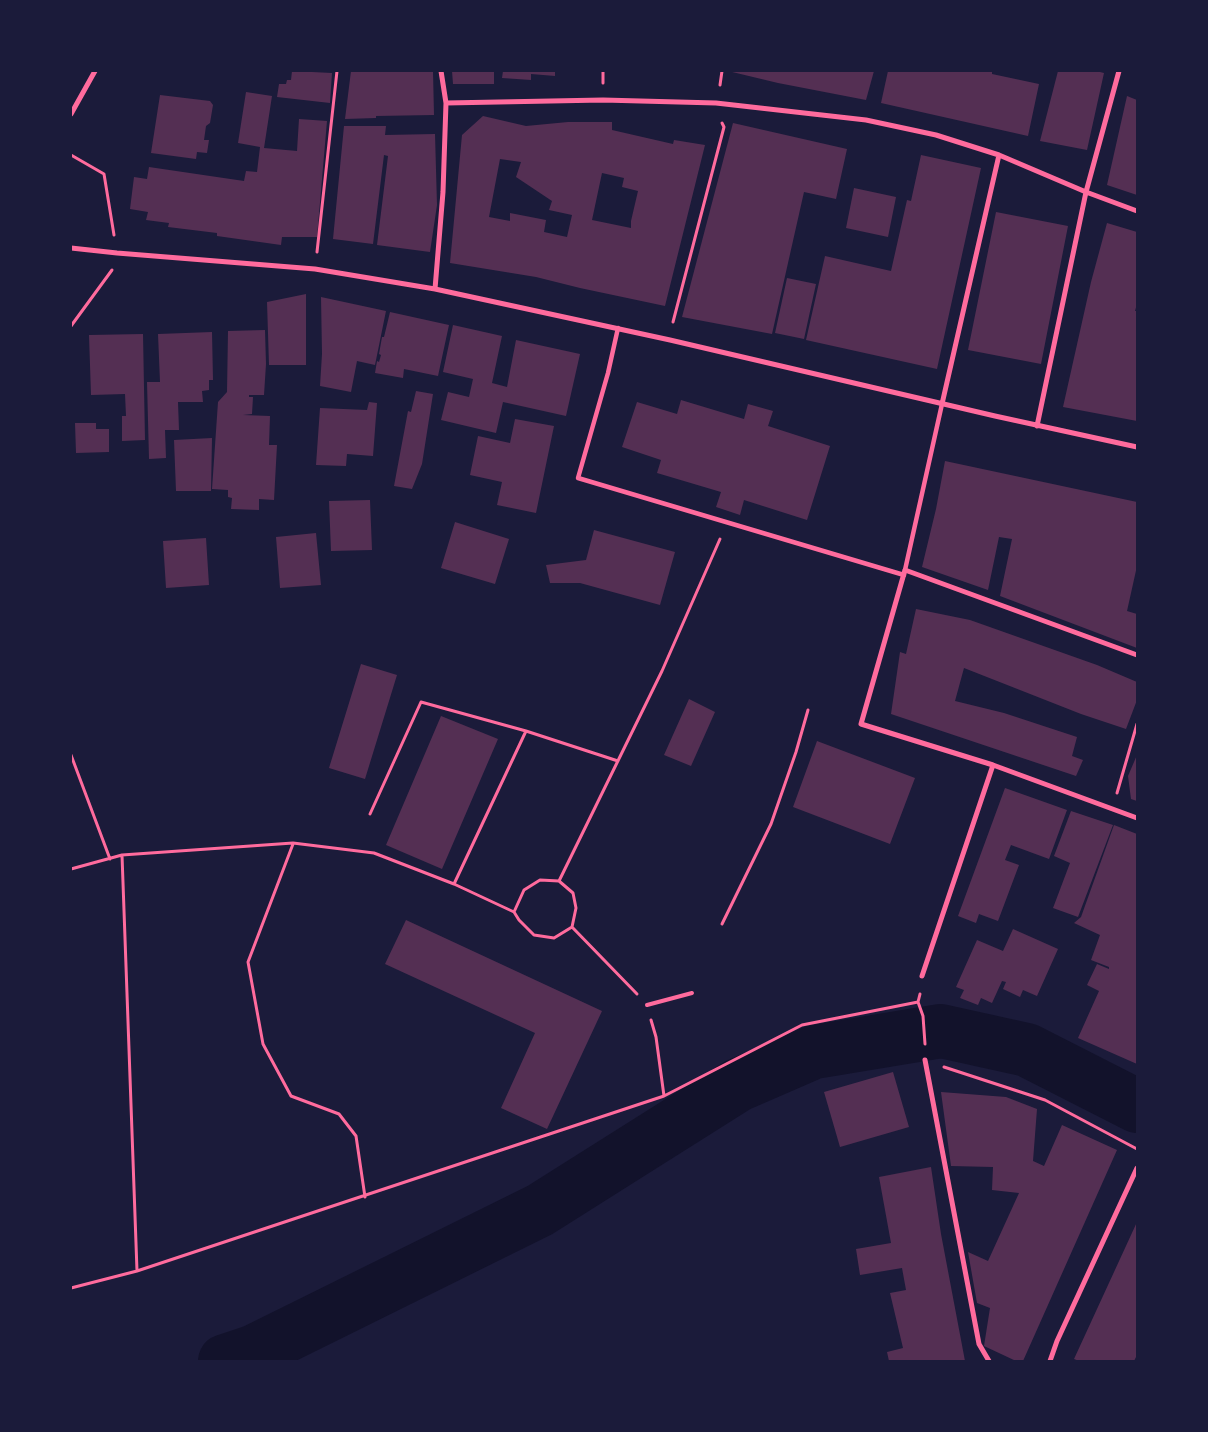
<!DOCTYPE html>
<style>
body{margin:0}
#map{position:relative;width:1208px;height:1432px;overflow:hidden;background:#1b1b3a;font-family:"Roboto Condensed",sans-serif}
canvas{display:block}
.frame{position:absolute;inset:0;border:72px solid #1b1b3a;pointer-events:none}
</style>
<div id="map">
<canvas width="1208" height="1432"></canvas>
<div class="frame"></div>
</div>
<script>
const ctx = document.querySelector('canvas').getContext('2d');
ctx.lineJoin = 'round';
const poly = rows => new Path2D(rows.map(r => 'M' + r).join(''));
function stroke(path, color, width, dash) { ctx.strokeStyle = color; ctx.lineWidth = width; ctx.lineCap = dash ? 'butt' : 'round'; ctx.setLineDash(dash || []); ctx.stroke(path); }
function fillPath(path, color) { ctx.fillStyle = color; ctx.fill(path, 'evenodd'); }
stroke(poly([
 [225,1361,255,1351,540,1210,738,1085,814,1052,941,1031,1027,1050,1137,1106]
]), '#12122b', 54);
fillPath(poly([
 [292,71,332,73,330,103,277,97,279,84,286,84,287,80,291,80],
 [351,71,433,71,434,115,376,116,376,118,345,119],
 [452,71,494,71,494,84,453,84],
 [503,71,555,71,555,76,531,74,531,80,502,78],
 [728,71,874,71,866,100,778,83],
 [888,71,992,71,992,74,1039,84,1028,136,881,103],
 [1058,71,1096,71,1104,73,1087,150,1040,141],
 [246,92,272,96,264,148,297,151,299,119,327,121,317,237,282,237,281,245,217,236,217,233,168,227,169,223,146,220,148,212,130,209,134,177,147,179,149,167,244,181,246,171,257,172,260,147,238,143],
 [160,95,210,101,213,105,210,123,206,126,204,140,209,140,207,153,197,152,196,159,151,153],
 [1127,96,1137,100,1137,195,1107,185],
 [483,116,526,126,568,122,612,122,612,130,673,144,674,140,705,145,665,306,580,288,536,277,450,263,462,135],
 [500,159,521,162,516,177,552,201,549,210,572,215,567,237,544,232,546,220,510,213,510,221,489,217],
 [602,173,624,178,622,187,638,191,631,221,631,228,592,220],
 [733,123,847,149,836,199,804,192,772,334,682,317],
 [344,126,386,126,385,135,435,134,437,205,430,252,377,245,388,156,384,155,373,244,333,239],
 [921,155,981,168,937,369,806,340,825,256,891,271,907,200,911,201],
 [854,188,896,197,888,237,846,228],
 [996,212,1068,226,1041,364,968,350],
 [1107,223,1137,232,1137,304,1135,311,1137,311,1137,421,1063,407,1091,282],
 [787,278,816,284,804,339,775,333],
 [306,294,306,365,269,365,267,302],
 [321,297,386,311,375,365,357,361,351,392,320,386,322,354],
 [390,312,449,325,438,376,404,369,403,378,375,373,377,361,379,362,381,355,379,354,382,337,384,337],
 [453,325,502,336,492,383,507,387,516,340,580,354,566,416,503,402,496,433,441,420,448,392,469,397,473,379,443,372],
 [265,330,266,364,264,395,249,395,249,397,253,397,252,414,243,415,270,416,269,445,277,445,274,500,259,499,259,510,231,509,232,498,228,497,228,490,212,489,218,402,227,392,228,331],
 [212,332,213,380,209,380,209,390,202,391,203,402,178,402,179,430,165,430,166,458,149,459,147,382,160,382,158,334],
 [143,334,145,440,122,441,122,416,126,416,125,394,91,395,89,335],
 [416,391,433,394,422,464,412,489,394,486,408,411,411,412],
 [681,400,744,419,748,404,773,411,768,426,830,446,807,520,744,500,740,515,716,507,721,492,657,473,661,460,622,447,637,402,677,414],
 [369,402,377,403,373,456,347,454,346,466,316,465,320,408,367,410],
 [515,419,554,426,536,513,497,505,502,482,470,475,478,436,510,443],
 [75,423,96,423,96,429,109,429,109,452,76,453],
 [212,438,211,491,176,491,174,440],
 [945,461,1137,502,1137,566,1127,611,1137,614,1137,648,1000,596,1012,539,999,537,988,590,922,567,936,509],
 [370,500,372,550,331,551,329,501],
 [455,522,509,539,495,584,441,568],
 [594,530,675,552,660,605,580,583,550,583,546,565,586,560],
 [316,533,321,585,280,588,276,537],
 [206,538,209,585,166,588,163,541],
 [916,609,970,620,1097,665,1137,682,1137,700,1126,729,1081,714,964,668,955,701,1004,713,1077,737,1072,756,1083,760,1076,776,891,714,900,652,906,654],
 [361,664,397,675,365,779,329,768],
 [689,699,715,712,691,766,664,755],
 [441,716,498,739,442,869,386,845],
 [817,741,915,778,890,844,793,807],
 [1137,755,1137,801,1131,799,1128,776],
 [1005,788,1067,810,1049,859,1011,845,1005,860,1019,865,998,921,979,914,976,923,958,916],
 [1071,811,1113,825,1078,917,1053,908,1070,863,1054,856],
 [1114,825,1137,834,1137,1064,1078,1038,1099,991,1087,985,1097,964,1109,969,1109,967,1091,960,1100,935,1074,923,1081,917],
 [406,920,602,1011,547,1129,501,1108,535,1033,385,964],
 [1013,929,1058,949,1037,996,1023,990,1020,997,1003,989,1006,982,1002,981,992,1003,981,998,978,1005,960,998,964,990,956,987,977,940,1003,951],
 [893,1072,909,1127,840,1147,824,1092],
 [941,1092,1006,1097,1037,1109,1033,1161,1044,1166,1062,1125,1117,1150,1023,1361,1016,1361,984,1346,990,1308,977,1303,968,1252,988,1261,1019,1193,992,1190,993,1167,951,1166],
 [931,1167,941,1234,965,1361,889,1361,887,1352,903,1348,890,1293,906,1290,902,1268,860,1275,856,1249,891,1243,879,1177],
 [1137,1222,1137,1355,1134,1361,1079,1361,1074,1359]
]), '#542f53');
stroke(poly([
 [603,71,603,83],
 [720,85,722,71],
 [71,155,104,174,114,235],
 [317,252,337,71],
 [673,322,724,127,722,123],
 [71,326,112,270],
 [71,755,110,859],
 [1117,793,1137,724],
 [370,814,421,702,526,731],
 [293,844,248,962,263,1044,291,1096,339,1114,356,1136,365,1197],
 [122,855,137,1271],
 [71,869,122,855,293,843,374,853,454,884,514,912,519,920,534,935,554,938,572,927,637,994],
 [559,881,662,671,720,539],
 [454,884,526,731,618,761],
 [514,912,524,890,540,880,559,881,573,893,576,908,572,927],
 [722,924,771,824,796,752,808,710],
 [920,994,918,1002,923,1016,925,1044],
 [651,1020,656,1037,664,1096],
 [944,1067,1045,1100,1137,1149],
 [71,1288,137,1271,664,1096,802,1025,918,1002]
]), '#ff6b9d', 3);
stroke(poly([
 [647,1005,692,993]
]), '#ff6b9d', 4);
stroke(poly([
 [618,328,608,373,578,478,904,575],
 [905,570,942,404]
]), '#ff6b9d', 4.5);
stroke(poly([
 [446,103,603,100,716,103,866,120,936,135,999,155,1086,192,1137,211],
 [71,114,95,71],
 [71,248,117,253,315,269,435,289,670,340,995,416,1137,447],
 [435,289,443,192,446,103,441,71],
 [942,404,999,155],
 [1037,426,1086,192,1119,71],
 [1137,655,905,570,861,724,993,765,1137,818],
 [922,976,993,765],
 [925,1060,979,1344,989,1361],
 [1050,1361,1057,1341,1137,1168]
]), '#ff6b9d', 5);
</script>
